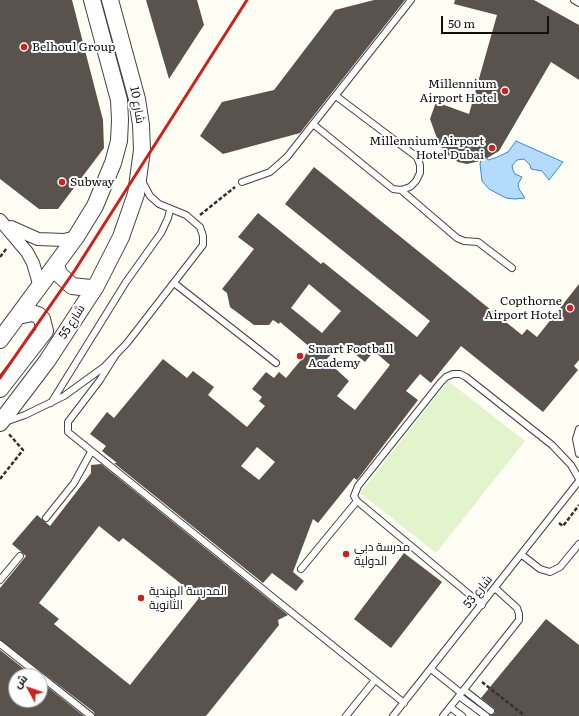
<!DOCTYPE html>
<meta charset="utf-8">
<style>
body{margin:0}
#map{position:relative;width:579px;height:716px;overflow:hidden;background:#fffef4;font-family:Literata,Cairo,serif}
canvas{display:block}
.north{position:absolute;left:8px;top:668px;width:40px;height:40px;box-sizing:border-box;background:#fff;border:1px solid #9f9f9f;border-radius:50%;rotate:310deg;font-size:11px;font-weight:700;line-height:16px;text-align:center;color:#101010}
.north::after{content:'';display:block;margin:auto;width:14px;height:18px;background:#cc211c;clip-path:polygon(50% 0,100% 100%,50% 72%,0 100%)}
.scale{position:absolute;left:441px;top:16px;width:108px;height:18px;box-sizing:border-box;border:2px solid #101010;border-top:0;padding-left:5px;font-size:12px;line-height:14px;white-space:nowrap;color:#101010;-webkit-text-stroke:3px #fff;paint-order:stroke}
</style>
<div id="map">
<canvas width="579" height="716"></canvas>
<div class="north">ش</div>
<div class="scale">50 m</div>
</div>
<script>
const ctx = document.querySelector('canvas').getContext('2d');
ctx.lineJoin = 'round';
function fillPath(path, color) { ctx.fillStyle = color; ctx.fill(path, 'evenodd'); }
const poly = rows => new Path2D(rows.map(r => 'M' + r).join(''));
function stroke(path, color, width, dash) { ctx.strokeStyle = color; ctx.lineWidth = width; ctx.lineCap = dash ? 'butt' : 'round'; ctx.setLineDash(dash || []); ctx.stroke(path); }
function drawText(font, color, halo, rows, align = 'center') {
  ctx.font = font + ' Literata,Cairo,serif'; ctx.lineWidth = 4; ctx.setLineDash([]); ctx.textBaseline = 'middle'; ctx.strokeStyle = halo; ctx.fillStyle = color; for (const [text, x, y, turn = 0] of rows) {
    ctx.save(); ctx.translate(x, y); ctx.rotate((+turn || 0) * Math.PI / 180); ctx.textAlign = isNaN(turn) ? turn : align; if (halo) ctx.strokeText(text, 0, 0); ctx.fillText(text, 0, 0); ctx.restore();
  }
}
fillPath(poly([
 [448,381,525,441,436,553,360,493]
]), '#e3f4cc');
const water = poly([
 [516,141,563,162,549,180,542,171,531,169,530,165,524,159,517,160,512,166,513,170,515,174,522,177,518,184,519,189,525,198,515,199,506,198,489,189,482,181,480,164,481,159,486,157,488,160,495,158,508,152,516,141]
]);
fillPath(water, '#b4dbfb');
stroke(water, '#358ad7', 1);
fillPath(poly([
 [0,0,72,0,103,120,104,148,58,209,39,209,0,179],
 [146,0,197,0,204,25,169,79],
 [374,0,405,0,300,133,223,154,200,136,222,102,274,90,335,10],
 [455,0,534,0,579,25,579,80,551,62,499,151,484,160,467,164,458,162,448,155,439,144,430,119,436,102,469,114,497,15,454,4],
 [314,167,522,335,527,329,537,337,579,284,579,360,574,366,578,370,543,412,461,346,431,383,420,374,406,391,418,400,357,480,354,478,318,523,313,519,293,572,304,581,296,591,272,573,263,583,114,463,117,463,102,451,106,446,90,434,107,412,114,418,163,359,187,378,193,371,214,387,208,395,247,427,265,406,259,401,262,397,252,389,266,372,274,378,279,372,286,378,311,348,280,322,279,324,273,320,269,325,254,325,230,307,227,293,222,289,254,249,238,237,258,213,321,264,323,262,417,337,430,321,285,204],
 [309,284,341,311,322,333,291,308],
 [341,343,365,362,374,351,390,365,355,410,337,396,349,381,326,360],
 [257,447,275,462,259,480,241,466],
 [101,464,288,615,278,620,279,625,206,716,95,716,94,712,0,640,0,588,26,556,12,544,37,515,50,526,91,473,91,465],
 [99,526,119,542,123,538,199,598,130,685,54,624,59,619,39,603],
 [404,553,442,582,391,648,354,619],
 [546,619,579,645,579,716,490,716,495,713,495,709,481,698],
 [0,650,33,676,16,676,16,700,40,700,40,681,84,716,0,716]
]), '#5a524c');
const service = poly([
 [574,0,579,3],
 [313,124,393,189,401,190,410,187,416,181,420,173,420,165,417,157,336,96],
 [242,182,270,172,287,157,411,0],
 [401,190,457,238,464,241,478,242,512,268],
 [174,283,276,363],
 [115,356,100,380,68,422,68,432,404,703],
 [51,403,126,282,161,233,168,218,170,210],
 [5,422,25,415,64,396,104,367,127,343,203,245,203,236,200,227,186,215,159,204,150,196,142,181],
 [579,429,576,439,579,454],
 [46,518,74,483,91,452],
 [522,555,540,569,550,572,560,567,579,544],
 [301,569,357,501],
 [0,580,20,556],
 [482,605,357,501,354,496,358,486,441,382,446,377,453,374,460,374,466,377,552,445,571,465,579,479],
 [0,644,91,716],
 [431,669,461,693],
 [464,690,491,711],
 [459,696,486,716],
 [450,707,462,716],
 [346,716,375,680],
 [393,716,579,481],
 [443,716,519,620,519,614,517,608,495,588]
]);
const minor = poly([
 [0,220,27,252,33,263,40,287],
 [11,227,38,239,64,240,76,237]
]);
const tertiary = poly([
 [56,265,59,274,72,286,90,288,96,286],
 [0,340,76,237,95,206,113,163,119,141,120,120,119,100,92,0],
 [0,389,45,331,42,319,38,315,32,313,18,316],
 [0,423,47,361,96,286,121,237,136,194,142,150,141,125,137,99,110,0]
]);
stroke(service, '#434343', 8);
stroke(minor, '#434343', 14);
stroke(tertiary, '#434343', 18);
stroke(poly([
 [200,215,235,187],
 [0,257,7,248],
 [0,479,23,450,8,433],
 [559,523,563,526,579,505],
 [482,682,525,716]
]), '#323232', 2.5, [4, 2]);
stroke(service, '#fff', 6);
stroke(minor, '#fff', 12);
stroke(tertiary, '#fff', 16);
stroke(poly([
 [0,378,75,270,247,0]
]), '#cc211c', 3);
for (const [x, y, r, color] of [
 [24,47,4,"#cc211c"],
 [505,91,4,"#cc211c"],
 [492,148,4,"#cc211c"],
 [62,182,4,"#cc211c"],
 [570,308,4,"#cc211c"],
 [300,356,4,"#cc211c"],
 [346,554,4,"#cc211c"],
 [141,598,4,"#cc211c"]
]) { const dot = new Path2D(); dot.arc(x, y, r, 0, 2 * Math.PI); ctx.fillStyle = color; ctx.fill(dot); stroke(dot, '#fff', 1.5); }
drawText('12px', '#101010', '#fff', [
 ["Belhoul Group",32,47],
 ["Millennium",497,84,"right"],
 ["Airport Hotel",497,98,"right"],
 ["Millennium Airport",484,141,"right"],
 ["Hotel Dubai",484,155,"right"],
 ["Subway",70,182],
 ["Copthorne",562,301,"right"],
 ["Airport Hotel",562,315,"right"],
 ["Smart Football",308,349],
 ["Academy",308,363],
 ["مدرسة دبي",354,547],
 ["الدولية",354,561],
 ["المدرسة الهندية",149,591],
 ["الثانوية",149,605]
], 'left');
drawText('12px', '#101010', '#fff', [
 ["شارع 10",137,105,80],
 ["شارع 55",72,322,-57],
 ["شارع 53",478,592,-51]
]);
</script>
